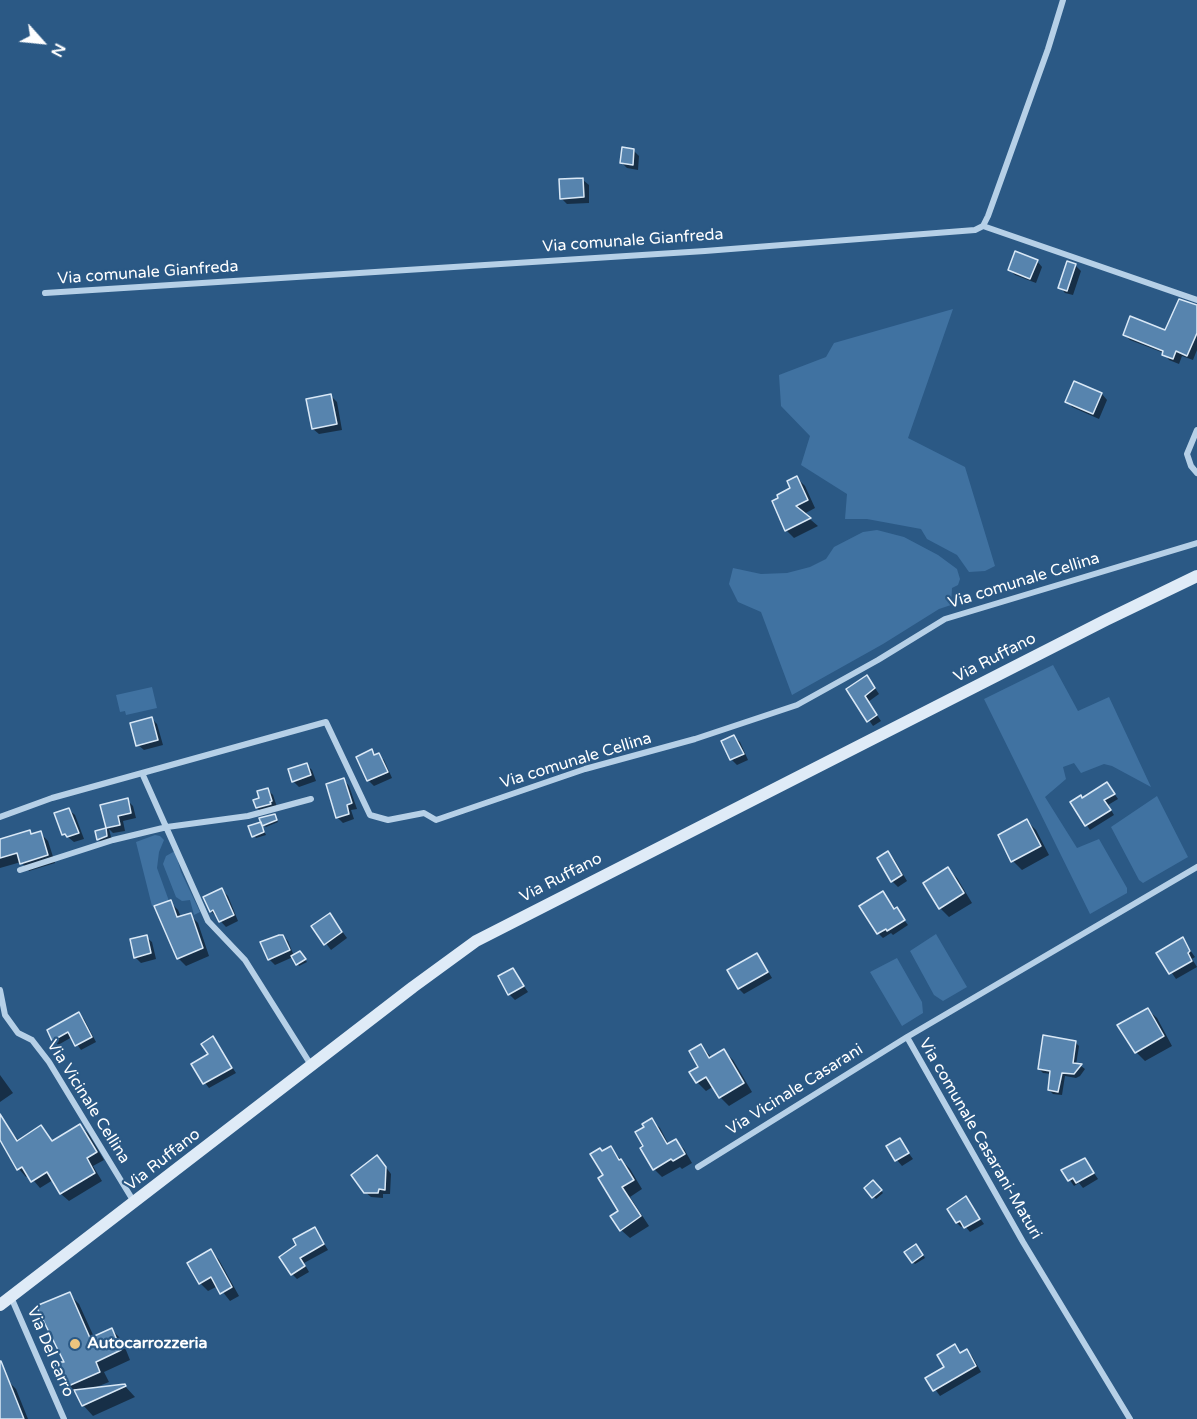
<!DOCTYPE html>
<style>
body{margin:0}
#map{position:relative;width:1197px;height:1419px;overflow:hidden;background:#2b5985;font-family:"Varela Round",sans-serif}
canvas{display:block}
.north{position:absolute;left:12px;top:12px;width:60px;height:60px;-webkit-text-stroke:4px #2b5985;paint-order:stroke;rotate:117deg;font-size:16px;font-weight:700;line-height:24px;text-align:center;color:#fff}
.north::after{content:'';display:block;margin:auto;width:21px;height:27px;background:#fff;clip-path:polygon(50% 0,100% 100%,50% 72%,0 100%)}
</style>
<div id="map">
<canvas width="1197" height="1419"></canvas>
<div class="north">N</div>
</div>
<script>
const ctx = document.querySelector('canvas').getContext('2d');
ctx.lineJoin = 'round';
function fillPath(path, color) { ctx.fillStyle = color; ctx.fill(path, 'evenodd'); }
const poly = rows => new Path2D(rows.map(r => 'M' + r).join(''));
function stroke(path, color, width, dash) { ctx.strokeStyle = color; ctx.lineWidth = width; ctx.lineCap = dash ? 'butt' : 'round'; ctx.setLineDash(dash || []); ctx.stroke(path); }
function drawText(font, color, halo, rows, align = 'center') {
  ctx.font = font + ' "Varela Round",sans-serif'; ctx.lineWidth = 4.5; ctx.setLineDash([]); ctx.textBaseline = 'middle'; ctx.strokeStyle = halo; ctx.fillStyle = color; for (const [text, x, y, turn = 0] of rows) {
    ctx.save(); ctx.translate(x, y); ctx.rotate((+turn || 0) * Math.PI / 180); ctx.textAlign = isNaN(turn) ? turn : align; if (halo) ctx.strokeText(text, 0, 0); ctx.fillText(text, 0, 0); ctx.restore();
  }
}
fillPath(poly([
 [953,309,908,438,965,467,995,566,985,571,969,572,957,555,927,539,921,529,867,519,845,519,847,494,801,465,810,436,781,406,779,375,826,357,834,343],
 [877,530,904,537,938,555,957,569,960,579,958,585,952,588,951,605,939,609,883,644,792,695,761,612,738,602,729,584,733,568,761,574,787,573,810,567,826,559,834,547,863,532],
 [1053,665,1078,711,1109,697,1151,787,1112,766,1104,764,1081,773,1074,763,1063,767,1066,779,1045,797,1077,848,1099,839,1127,888,1127,893,1090,914,984,699],
 [152,687,157,708,126,715,125,711,120,712,116,695],
 [1157,796,1188,857,1143,883,1139,880,1111,827],
 [155,835,160,836,164,840,159,852,157,868,169,901,152,906,136,842],
 [175,851,181,872,200,912,194,915,190,900,182,901,176,897,163,864,166,856],
 [936,934,967,987,943,1001,934,995,910,951],
 [897,958,922,1002,923,1013,902,1026,870,972]
]), '#4072a1');
fillPath(poly([
 [634,151,639,156,638,170,627,168,622,163],
 [583,180,589,185,589,203,567,204,561,198],
 [1037,261,1042,267,1036,283,1015,275,1009,269],
 [1075,265,1081,271,1073,295,1065,293,1060,287],
 [1197,306,1197,350,1193,360,1182,356,1179,364,1169,360,1164,353,1130,340,1125,335,1165,332],
 [1075,383,1102,394,1107,400,1099,419,1072,407,1067,401],
 [331,396,337,402,342,430,319,434,313,429],
 [797,478,805,486,815,508,804,514,818,526,794,538,786,530,792,489],
 [871,682,879,694,868,702,881,721,873,726,848,689],
 [151,718,157,724,163,745,144,750,138,745],
 [734,737,740,742,748,760,737,765,732,760,723,741],
 [371,751,384,760,392,778,374,786,369,781,358,757],
 [307,765,312,770,316,781,299,787,293,781],
 [344,780,349,786,357,809,351,810,354,819,343,823,337,817],
 [267,789,273,795,277,807,263,813,257,808],
 [1111,789,1118,799,1108,805,1114,815,1090,830,1072,803],
 [127,800,133,806,136,818,123,821,125,831,113,833,109,829,112,841,103,844,98,839,97,832,107,829,102,806],
 [69,810,75,815,84,839,74,842,63,833],
 [274,816,278,822,266,827,263,825],
 [1027,821,1036,830,1049,855,1022,870,1013,861],
 [260,824,266,835,256,838,254,836],
 [29,832,32,835,40,833,48,841,55,863,29,871,21,862,0,868,0,841],
 [888,853,894,859,907,881,898,887,892,881],
 [948,869,957,878,972,903,949,917,940,908],
 [222,890,228,896,238,921,226,927,211,911],
 [883,893,908,925,893,935,891,933,883,938,878,933],
 [170,902,178,910,181,917,190,915,198,923,209,956,186,966,178,958],
 [330,915,347,938,331,950,313,926],
 [282,935,288,941,294,956,302,955,307,962,299,966,293,957,275,965,269,959,262,942],
 [146,937,152,942,156,959,141,963,135,957],
 [1182,939,1195,957,1192,959,1197,967,1176,979,1158,953],
 [757,955,762,961,772,978,744,994,739,989],
 [513,970,528,992,515,1000,509,994],
 [1148,1010,1157,1018,1172,1046,1145,1061,1136,1052],
 [79,1014,84,1019,96,1042,81,1050,72,1037,58,1045,53,1040],
 [213,1038,236,1073,209,1088,205,1083],
 [1075,1042,1079,1046,1076,1065,1081,1066,1085,1069,1080,1076,1076,1078,1065,1076,1062,1095,1053,1094,1049,1090,1052,1074,1043,1073,1039,1069],
 [701,1046,712,1058,724,1051,733,1060,752,1092,729,1106,720,1097,714,1086,706,1091,697,1082,700,1067],
 [0,1075,13,1093,0,1102],
 [651,1120,660,1128,669,1145,676,1141,684,1149,692,1163,682,1169,680,1167,662,1177,654,1169,645,1147,646,1128],
 [5,1124,19,1141,41,1127,53,1142,80,1126,88,1133,104,1160,93,1166,102,1181,69,1201,61,1194,53,1180,40,1188,29,1175,26,1177,19,1169,0,1137,0,1127],
 [899,1140,913,1159,902,1166,897,1160],
 [610,1148,630,1169,642,1189,630,1197,649,1226,630,1238,621,1230,620,1211,605,1176,602,1153],
 [1085,1160,1098,1179,1083,1188,1079,1183,1074,1186,1063,1170],
 [382,1162,391,1174,390,1194,383,1194,383,1198,371,1197,365,1192],
 [873,1182,883,1193,876,1199,866,1188],
 [966,1198,984,1224,970,1232,964,1225,961,1227,957,1223],
 [315,1229,328,1250,304,1263,309,1272,297,1279,292,1274,298,1246],
 [918,1248,925,1258,915,1264,913,1262],
 [211,1251,219,1260,239,1296,230,1301,218,1286,208,1291,200,1283],
 [69,1294,79,1304,94,1337,112,1330,122,1340,130,1360,104,1372,109,1382,94,1388,124,1385,135,1397,93,1416,83,1405,78,1395,67,1386],
 [955,1346,962,1354,966,1351,972,1356,981,1372,940,1396,927,1378,946,1367],
 [7,1380,16,1389,28,1419,0,1419,0,1383]
]), '#0007');
const building = poly([
 [622,147,634,149,633,165,620,163,622,147],
 [583,178,584,197,560,199,559,179,583,178],
 [1015,251,1038,260,1030,279,1008,270,1015,251],
 [1067,261,1076,264,1067,291,1058,288,1067,261],
 [1179,299,1197,305,1197,333,1187,356,1176,351,1173,359,1162,355,1163,351,1123,335,1130,316,1165,330,1179,299],
 [1074,381,1102,393,1093,414,1065,402,1074,381],
 [331,394,337,424,312,429,306,399,331,394],
 [797,476,808,500,796,506,811,518,785,531,772,501,778,498,777,495,790,488,787,481,797,476],
 [867,675,875,688,865,696,877,715,867,722,846,689,867,675],
 [152,717,158,740,136,746,130,723,152,717],
 [734,735,744,754,730,760,721,741,734,735],
 [372,749,374,755,379,753,388,772,367,781,356,757,372,749],
 [307,763,311,775,292,782,288,769,307,763],
 [344,778,352,803,347,805,349,814,336,818,326,784,344,778],
 [1107,782,1115,794,1104,800,1111,810,1085,826,1070,802,1081,795,1082,798,1107,782],
 [268,788,272,801,270,802,271,804,256,808,253,800,259,798,257,791,268,788],
 [128,798,131,813,118,816,120,825,106,828,100,805,128,798],
 [69,808,79,833,67,837,65,834,62,835,54,813,69,808],
 [275,814,277,820,262,826,259,818,275,814],
 [1027,819,1041,846,1011,862,998,835,1027,819],
 [261,822,264,832,252,837,248,826,261,822],
 [106,828,107,836,97,840,95,831,106,828],
 [30,830,31,834,41,831,48,855,20,864,17,853,0,858,0,839,30,830],
 [888,851,902,875,891,882,877,858,888,851],
 [948,867,964,893,939,909,923,883,948,867],
 [222,888,234,915,219,922,213,910,210,912,203,897,222,888],
 [883,891,894,909,897,907,905,920,887,931,886,929,877,934,859,906,883,891],
 [171,900,177,917,191,913,203,948,177,959,154,906,171,900],
 [330,913,342,932,324,945,311,926,330,913],
 [147,935,151,953,134,958,130,939,147,935],
 [279,935,283,935,290,950,268,960,260,942,279,935],
 [1183,937,1190,951,1188,953,1192,961,1169,974,1156,953,1183,937],
 [300,951,306,959,296,965,291,956,300,951],
 [757,953,768,972,738,989,727,970,757,953],
 [513,968,524,986,508,995,498,976,513,968],
 [1148,1008,1164,1036,1135,1053,1117,1025,1148,1008],
 [79,1012,92,1037,75,1046,68,1032,52,1041,47,1030,79,1012],
 [1043,1035,1076,1041,1073,1063,1082,1064,1074,1074,1062,1073,1058,1092,1048,1090,1050,1071,1038,1069,1043,1035],
 [213,1036,232,1068,203,1084,191,1064,208,1054,201,1044,213,1036],
 [701,1044,709,1058,724,1049,744,1083,719,1098,706,1077,696,1083,689,1072,698,1067,689,1051,701,1044],
 [0,1114,17,1141,41,1125,52,1141,80,1124,97,1152,87,1158,95,1173,60,1194,47,1172,31,1182,22,1167,17,1170,0,1140,0,1114],
 [652,1118,667,1144,676,1139,685,1154,673,1161,671,1159,653,1170,640,1148,643,1146,635,1132,644,1127,642,1124,652,1118],
 [900,1138,909,1153,895,1161,886,1146,900,1138],
 [611,1146,619,1160,621,1159,634,1180,622,1187,641,1216,620,1231,610,1216,618,1211,598,1178,603,1175,590,1154,600,1148,602,1151,611,1146],
 [377,1155,386,1167,385,1190,379,1189,378,1193,364,1193,351,1175,377,1155],
 [1085,1158,1094,1173,1076,1183,1073,1178,1068,1181,1061,1170,1085,1158],
 [873,1180,882,1190,872,1198,864,1188,873,1180],
 [966,1196,980,1219,964,1228,960,1221,956,1223,947,1209,966,1196],
 [315,1227,324,1244,300,1258,305,1266,291,1275,279,1257,296,1245,293,1239,315,1227],
 [916,1244,923,1255,912,1263,904,1252,916,1244],
 [211,1249,232,1287,220,1294,211,1277,199,1284,187,1263,211,1249],
 [70,1292,90,1338,112,1328,121,1350,96,1362,100,1372,66,1387,54,1362,64,1362,36,1306,70,1292],
 [955,1344,960,1353,967,1349,976,1366,933,1391,925,1378,944,1367,937,1355,955,1344],
 [0,1361,1,1361,24,1419,0,1419,0,1361],
 [125,1384,126,1386,82,1406,74,1390,125,1384]
]);
fillPath(building, '#5784ae');
stroke(building, '#d9e8f6', 1.5);
stroke(poly([
 [983,226,1197,300],
 [45,293,705,251,975,230,983,226,988,216,1048,49,1063,0],
 [1197,430,1187,454,1191,466,1197,473],
 [142,773,208,921,245,960,311,1065],
 [0,817,52,798,326,722,370,815,388,820,424,813,436,820,585,769,695,739,797,705,878,660,945,619,1197,543],
 [20,870,113,840,167,827,248,816,311,799],
 [0,990,5,1015,18,1033,32,1040,49,1062,134,1202],
 [698,1167,907,1037],
 [11,1297,64,1419],
 [1130,1419,1023,1242,907,1037,1197,867]
]), '#b6d0e7', 6);
stroke(poly([
 [0,1305,413,987,476,941,1106,620,1197,576]
]), '#dfebf7', 12);
for (const [x, y, r, color] of [
 [75,1344,6,"#edc57e"]
]) { const dot = new Path2D(); dot.arc(x, y, r, 0, 2 * Math.PI); ctx.fillStyle = color; ctx.fill(dot); stroke(dot, '#2b5985', 2); }
drawText('16px', '#fff', '#2b5985', [
 ["Via comunale Gianfreda",633,241,-4],
 ["Via comunale Gianfreda",148,273,-4],
 ["Via comunale Cellina",1024,581,-17],
 ["Via Ruffano",995,658,-27],
 ["Via comunale Cellina",576,761,-17],
 ["Via Ruffano",561,878,-27],
 ["Via Vicinale Casarani",795,1090,-32],
 ["Via Vicinale Cellina",88,1102,58],
 ["Via comunale Casarani-Maturi",980,1139,60],
 ["Via Ruffano",163,1160,-38],
 ["Via Del carro",50,1352,67]
]);
drawText('bold 16px', '#fff', '#2b5985', [
 ["Autocarrozzeria",87,1344]
], 'left');
</script>
